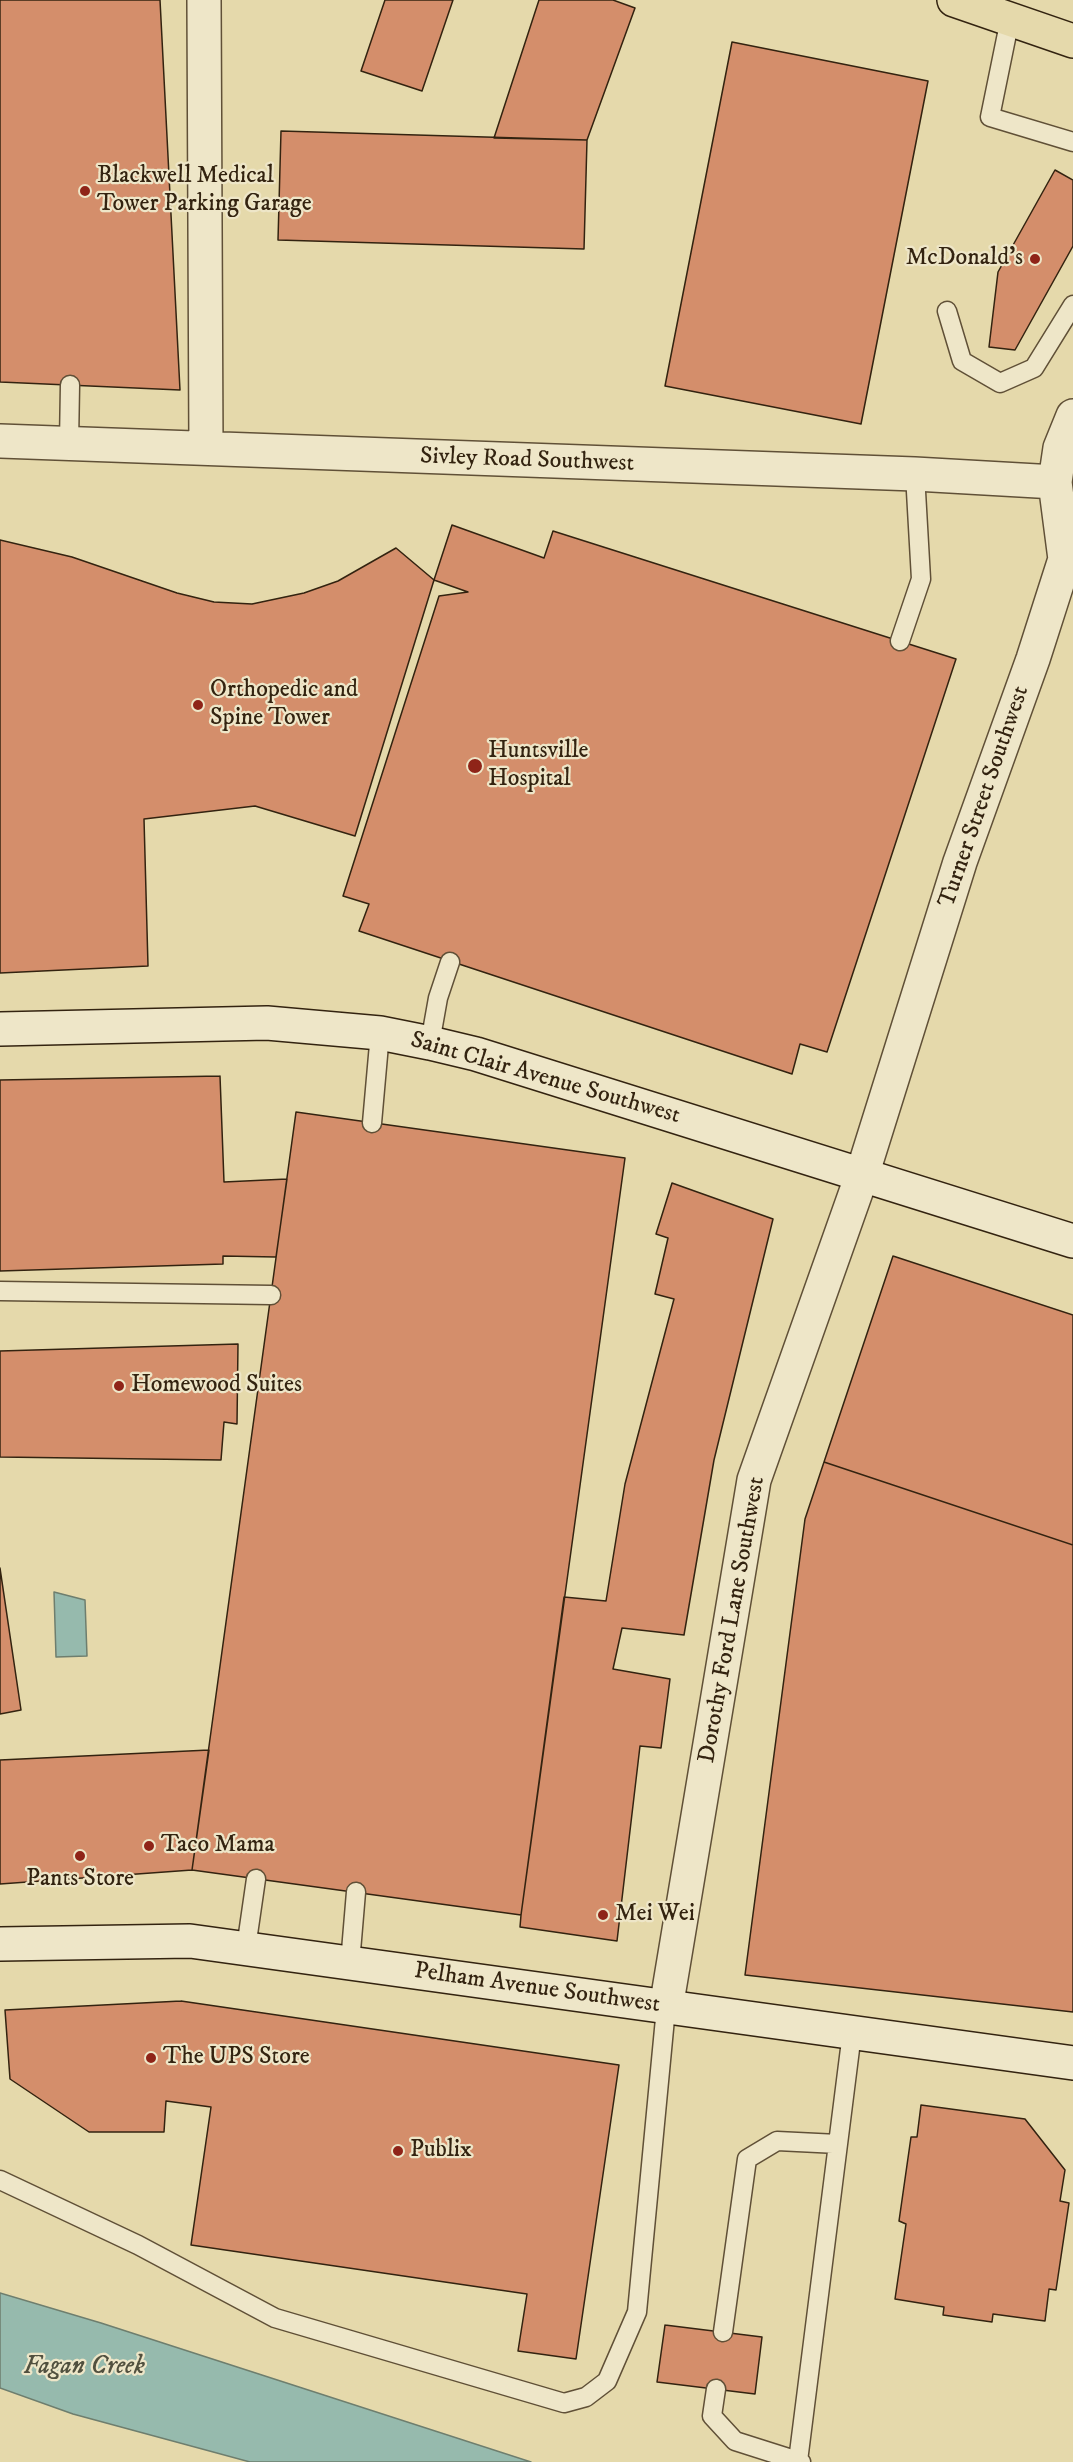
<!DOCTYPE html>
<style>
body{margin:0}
canvas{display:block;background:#e5d9ab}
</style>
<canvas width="1073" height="2462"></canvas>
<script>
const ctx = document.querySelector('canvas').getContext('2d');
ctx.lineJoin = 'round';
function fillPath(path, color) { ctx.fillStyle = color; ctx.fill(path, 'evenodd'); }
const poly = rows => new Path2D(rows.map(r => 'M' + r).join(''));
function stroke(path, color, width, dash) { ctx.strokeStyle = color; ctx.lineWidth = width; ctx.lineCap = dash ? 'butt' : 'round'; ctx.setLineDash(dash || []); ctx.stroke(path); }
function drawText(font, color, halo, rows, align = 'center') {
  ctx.font = font + ' "IM FELL DW Pica",serif'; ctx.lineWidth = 4.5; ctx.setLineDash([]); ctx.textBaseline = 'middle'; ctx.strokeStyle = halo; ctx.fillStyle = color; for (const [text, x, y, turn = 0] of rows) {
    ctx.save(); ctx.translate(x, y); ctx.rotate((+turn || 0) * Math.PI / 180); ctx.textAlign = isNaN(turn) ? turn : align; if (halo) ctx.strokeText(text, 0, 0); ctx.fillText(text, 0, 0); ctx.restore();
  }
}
const water = poly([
 [54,1592,85,1600,87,1656,56,1657,54,1592],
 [0,2293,101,2323,531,2462,250,2462,73,2414,0,2388,0,2293]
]);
fillPath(water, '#96baad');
stroke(water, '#6e7e6e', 1.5);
const building = poly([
 [0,0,160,0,180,390,0,382,0,0],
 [385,0,453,0,422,91,361,71,385,0],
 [539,0,613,0,635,8,587,140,494,138,539,0],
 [732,42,928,81,861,424,665,386,732,42],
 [281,131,587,140,584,249,278,240,281,131],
 [1055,170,1073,180,1073,246,1015,350,989,347,998,272,1055,170],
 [452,525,544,558,553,531,956,659,827,1052,800,1044,792,1074,359,931,369,904,343,896,439,596,468,592,434,580,452,525],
 [0,540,72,557,177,593,214,602,252,604,304,593,338,581,396,548,434,580,355,836,255,806,144,819,148,966,0,973,0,540],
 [220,1076,224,1182,287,1179,276,1257,223,1256,223,1264,0,1271,0,1080,220,1076],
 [296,1112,625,1158,521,1915,192,1870,296,1112],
 [672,1183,773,1219,714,1460,684,1635,622,1628,613,1669,670,1679,661,1748,640,1746,617,1941,520,1927,521,1915,564,1597,606,1601,625,1484,674,1299,655,1294,668,1238,656,1234,672,1183],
 [893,1256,1073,1315,1073,1545,824,1462,893,1256],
 [238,1344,237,1424,224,1422,221,1460,0,1457,0,1351,238,1344],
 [824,1462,1073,1545,1073,2012,745,1975,805,1519,824,1462],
 [0,1568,21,1710,0,1714,0,1568],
 [209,1750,192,1870,0,1884,0,1760,209,1750],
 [181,2001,619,2065,576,2359,518,2351,527,2294,191,2245,211,2107,166,2101,164,2132,89,2132,10,2079,5,2010,181,2001],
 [921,2105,1025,2119,1065,2170,1060,2201,1069,2203,1056,2290,1049,2289,1045,2321,993,2314,992,2322,943,2315,944,2307,895,2299,906,2224,899,2221,911,2137,917,2137,921,2105],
 [665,2325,762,2337,755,2394,657,2382,665,2325]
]);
fillPath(building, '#d48e6b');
stroke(building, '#332310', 1.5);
const lane = poly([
 [1010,19,990,117,1073,142],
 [947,311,962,361,1000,383,1034,368,1073,305],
 [69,443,70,385],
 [900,641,921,579,915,474],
 [430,1043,438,998,450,962],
 [372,1123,380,1033],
 [0,1291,271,1295],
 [246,1948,256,1879],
 [350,1963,356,1892],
 [0,2180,138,2245,275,2318,564,2403,586,2397,607,2381,637,2312,666,2008],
 [723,2332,747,2159,777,2141,838,2144],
 [716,2389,712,2416,735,2441,798,2461],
 [801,2462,798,2461,852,2033]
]);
const street = poly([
 [204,0,206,448],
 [0,441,915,474,1055,482],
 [666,2008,754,1480,862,1175,960,862,1033,659,1065,559,1055,482,1060,448,1073,416]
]);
const secondary = poly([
 [0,1029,267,1023,380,1033,430,1043,476,1054,1073,1241],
 [0,1944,190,1941,1073,2063]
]);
const highway = poly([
 [954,0,1073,41]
]);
stroke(lane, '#605037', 21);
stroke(street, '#605037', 36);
stroke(secondary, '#332310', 36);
stroke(highway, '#332310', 36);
stroke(lane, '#eee6c8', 18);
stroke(street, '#eee6c8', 33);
stroke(secondary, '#eee6c8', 33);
stroke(highway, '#e5d9ab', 33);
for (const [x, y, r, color] of [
 [85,191,6,"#8f2418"],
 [1035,259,6,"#8f2418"],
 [198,705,6,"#8f2418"],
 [475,766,8,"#8f2418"],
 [119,1386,6,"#8f2418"],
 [149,1846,6,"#8f2418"],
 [80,1856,6,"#8f2418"],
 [603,1915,6,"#8f2418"],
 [151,2058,6,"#8f2418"],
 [398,2151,6,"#8f2418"]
]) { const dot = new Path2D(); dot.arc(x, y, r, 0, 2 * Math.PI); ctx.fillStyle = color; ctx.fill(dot); stroke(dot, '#eee6c8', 2); }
drawText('24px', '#332310', '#eee6c8', [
 ["Blackwell Medical",97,177],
 ["Tower Parking Garage",97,205],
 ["McDonald's",1023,259,"right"],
 ["Orthopedic and",210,691],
 ["Spine Tower",210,719],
 ["Huntsville",488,752],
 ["Hospital",488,780],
 ["Homewood Suites",131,1386],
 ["Taco Mama",161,1846],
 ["Pants Store",80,1880,"center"],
 ["Mei Wei",615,1915],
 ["The UPS Store",163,2058],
 ["Publix",410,2151]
], 'left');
drawText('24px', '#332310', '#eee6c8', [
 ["Sivley Road Southwest",527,461,2],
 ["Turner Street Southwest",985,797,-71],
 ["Saint Clair Avenue Southwest",545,1079,16],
 ["Dorothy Ford Lane Southwest",733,1620,-80],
 ["Pelham Avenue Southwest",537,1989,8]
]);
drawText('italic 26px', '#51503f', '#eee6c8', [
 ["Fagan Creek",84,2368]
]);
</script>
